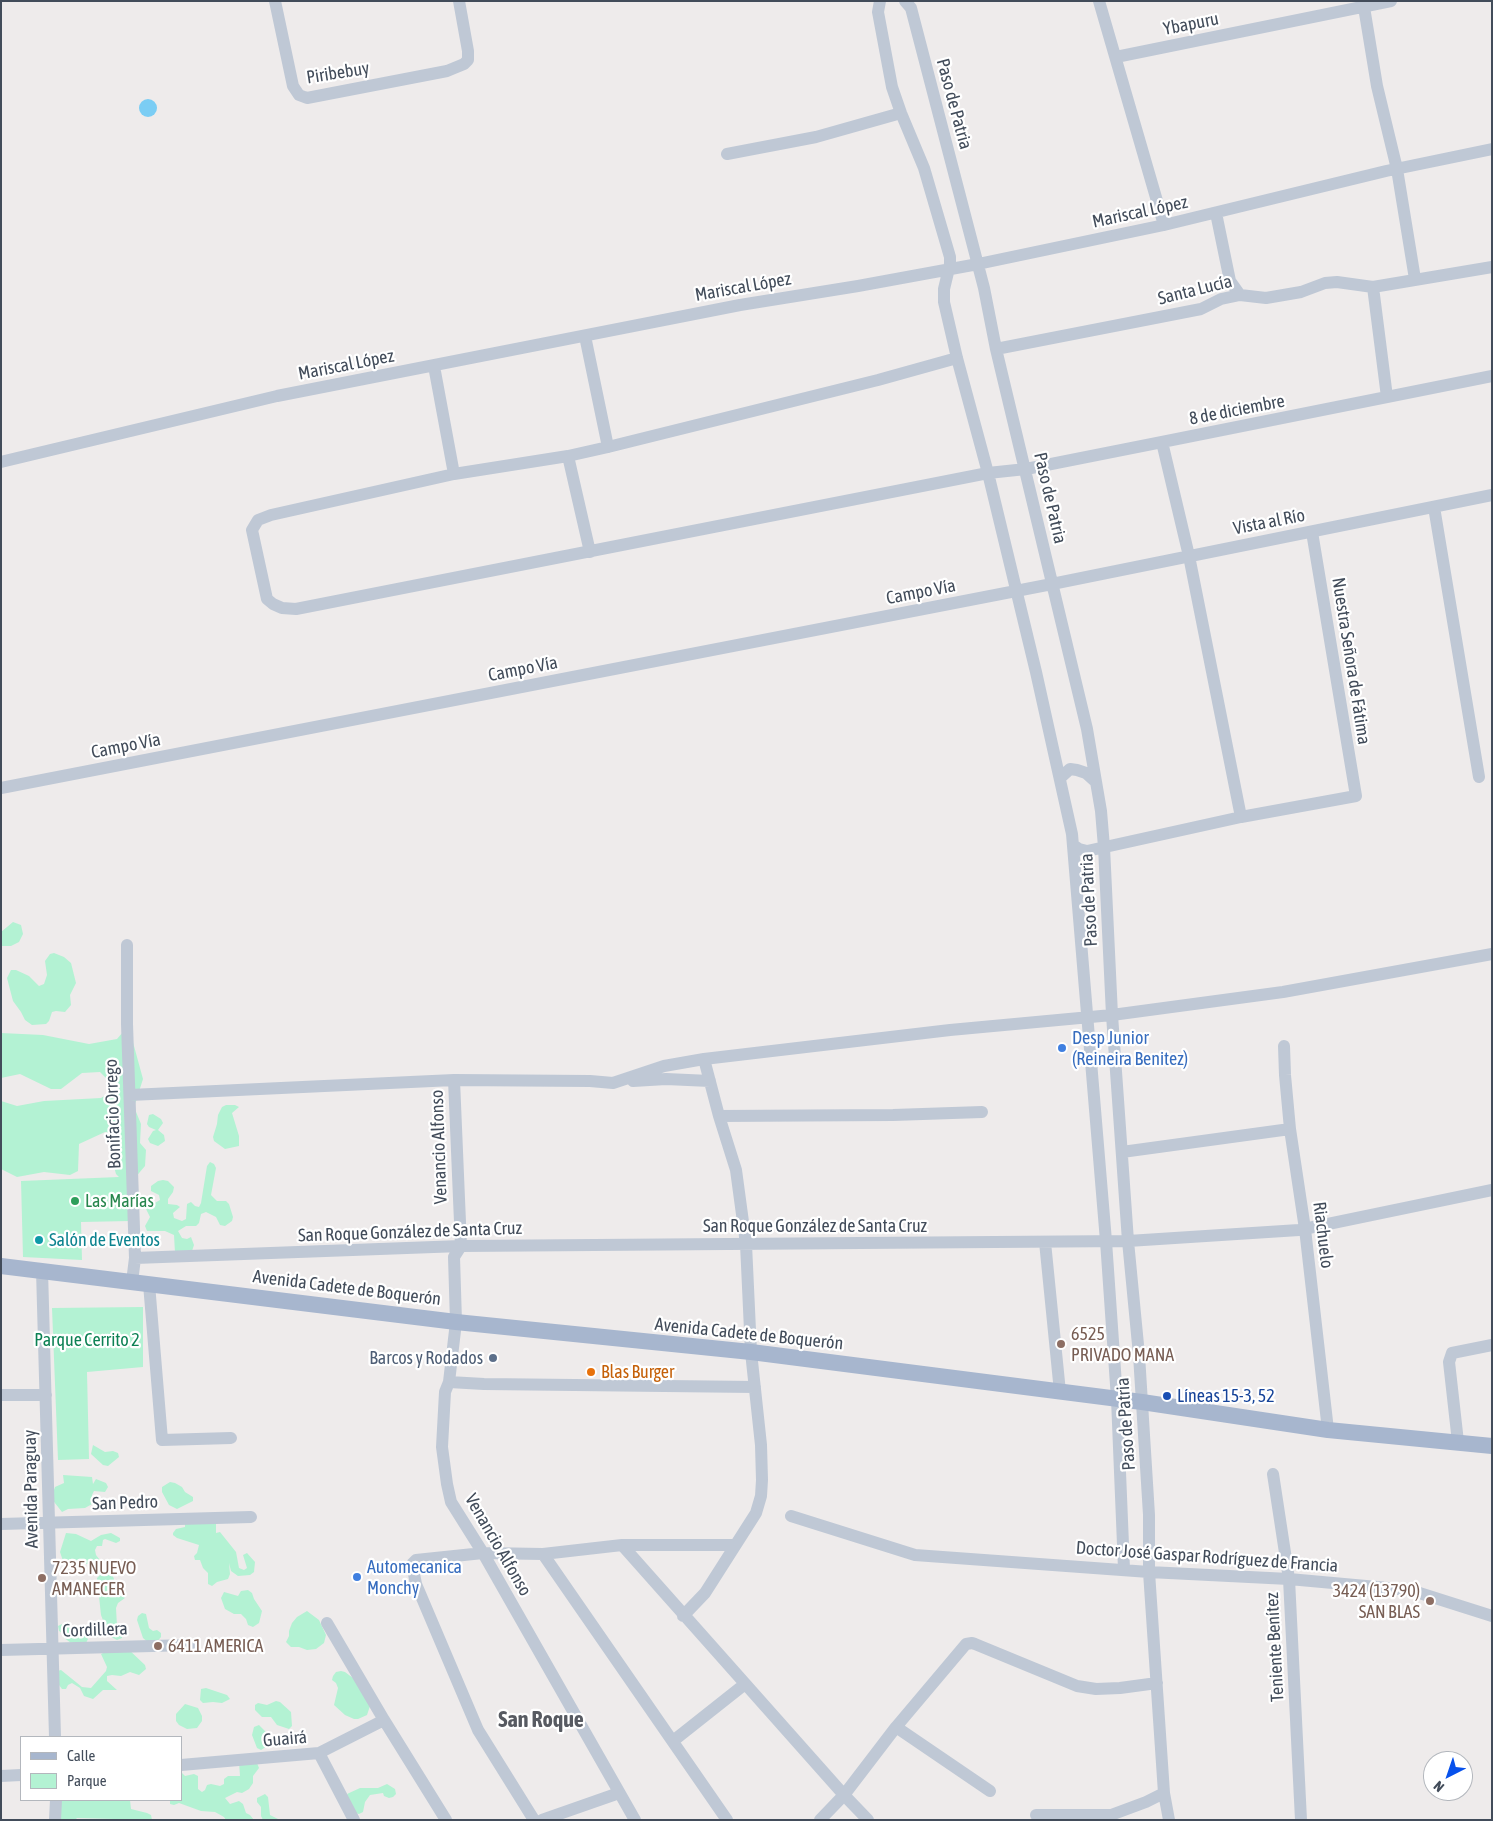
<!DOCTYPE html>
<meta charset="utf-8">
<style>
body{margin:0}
#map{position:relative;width:1493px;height:1821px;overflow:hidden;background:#eeebeb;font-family:"Asap Condensed",sans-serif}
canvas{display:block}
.frame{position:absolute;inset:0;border:2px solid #424c5a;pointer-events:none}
.legend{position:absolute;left:20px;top:1736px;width:162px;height:65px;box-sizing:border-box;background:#fff;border:1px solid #b3b7bd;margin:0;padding:6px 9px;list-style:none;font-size:15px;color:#424c5a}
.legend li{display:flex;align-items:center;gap:10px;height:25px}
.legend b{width:25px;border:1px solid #b3b7bd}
.north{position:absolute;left:1423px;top:1751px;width:50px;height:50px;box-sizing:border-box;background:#fff;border:1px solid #b3b7bd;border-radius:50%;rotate:221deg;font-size:14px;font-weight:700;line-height:20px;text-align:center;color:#424c5a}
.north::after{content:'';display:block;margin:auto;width:18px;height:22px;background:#0751ec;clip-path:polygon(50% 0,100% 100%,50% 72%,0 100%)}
</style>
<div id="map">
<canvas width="1493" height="1821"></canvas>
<div class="frame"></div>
<ul class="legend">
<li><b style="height:6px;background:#a7b6ce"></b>Calle</li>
<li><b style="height:14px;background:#b3f2d3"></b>Parque</li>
</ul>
<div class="north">N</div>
</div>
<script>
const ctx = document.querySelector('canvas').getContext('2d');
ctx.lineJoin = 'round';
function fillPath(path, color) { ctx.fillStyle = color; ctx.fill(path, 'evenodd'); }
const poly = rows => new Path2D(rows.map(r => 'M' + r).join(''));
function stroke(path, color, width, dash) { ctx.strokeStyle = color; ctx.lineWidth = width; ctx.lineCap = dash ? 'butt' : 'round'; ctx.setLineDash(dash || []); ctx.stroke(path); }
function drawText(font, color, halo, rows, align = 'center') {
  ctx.font = font + ' "Asap Condensed",sans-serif'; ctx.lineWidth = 4.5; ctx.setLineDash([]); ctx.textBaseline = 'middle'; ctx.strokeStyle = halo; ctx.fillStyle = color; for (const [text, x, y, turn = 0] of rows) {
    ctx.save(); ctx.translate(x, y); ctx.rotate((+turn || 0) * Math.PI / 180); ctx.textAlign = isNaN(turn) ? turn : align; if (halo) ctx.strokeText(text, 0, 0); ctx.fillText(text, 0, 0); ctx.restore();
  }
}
fillPath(poly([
 [13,922,21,925,23,934,19,942,11,946,1,946,1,932],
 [54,953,64,957,71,963,76,983,70,995,71,1005,65,1012,56,1011,52,1012,49,1021,46,1024,32,1025,25,1020,21,1012,13,1001,7,978,11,970,16,970,29,976,39,986,44,984,47,975,45,961,50,954],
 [123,1032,131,1035,143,1079,134,1107,141,1124,140,1143,146,1150,145,1166,134,1179,130,1221,81,1222,82,1260,23,1257,21,1181,119,1177,116,1174,111,1156,116,1138,113,1134,105,1132,79,1144,78,1171,70,1175,44,1172,17,1177,1,1169,1,1101,17,1106,44,1101,101,1098,109,1093,112,1084,100,1072,82,1073,61,1089,51,1089,20,1074,1,1078,1,1033,43,1035,89,1044,117,1039],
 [226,1105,235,1105,239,1107,232,1113,239,1136,239,1146,225,1149,214,1141,213,1137,217,1124,218,1115,222,1107],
 [153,1114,161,1119,163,1123,158,1130,164,1135,165,1141,158,1146,150,1143,148,1139,153,1131,156,1130,149,1127,147,1124,149,1115],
 [210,1162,214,1164,216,1168,211,1195,217,1201,226,1201,229,1204,233,1217,232,1221,225,1226,220,1225,216,1217,206,1212,201,1214,199,1223,196,1226,186,1226,178,1231,182,1238,187,1239,191,1237,194,1245,191,1254,175,1253,174,1235,165,1231,147,1231,145,1226,150,1217,144,1205,148,1203,153,1204,160,1200,159,1195,151,1191,151,1186,158,1181,163,1180,168,1181,174,1187,173,1192,168,1199,168,1204,177,1205,180,1207,173,1213,174,1218,182,1221,186,1219,187,1204,191,1202,195,1206,199,1207,201,1203,207,1166],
 [143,1307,143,1367,87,1372,89,1459,58,1460,52,1308],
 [93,1445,105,1452,113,1451,118,1453,119,1457,108,1466,103,1465,91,1454],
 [63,1475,92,1477,93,1484,96,1479,106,1483,108,1487,105,1492,94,1491,92,1495,92,1500,95,1503,94,1506,92,1504,85,1508,68,1509,62,1512,51,1498,55,1487,64,1483],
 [170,1482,175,1483,182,1487,185,1492,193,1497,193,1501,177,1509,169,1505,162,1492,162,1487],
 [185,1523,216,1524,216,1533,220,1532,236,1552,239,1568,244,1570,247,1568,243,1555,247,1553,255,1562,254,1572,250,1575,238,1576,231,1571,229,1563,230,1574,228,1579,217,1582,212,1586,208,1584,208,1573,203,1568,200,1560,195,1560,194,1556,197,1553,199,1545,177,1538,173,1535,173,1533,176,1529,185,1527],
 [66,1533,76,1534,91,1541,101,1535,111,1533,120,1538,120,1541,116,1543,105,1539,103,1540,102,1546,97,1546,95,1550,96,1555,103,1564,84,1564,77,1567,73,1564,65,1564,62,1558,60,1552],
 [106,1569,110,1570,114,1579,113,1588,115,1592,113,1596,122,1595,125,1598,118,1603,116,1608,117,1626,122,1636,122,1638,117,1640,109,1636,101,1615,97,1578],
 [248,1590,252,1593,254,1599,262,1611,259,1623,253,1627,248,1625,246,1619,241,1614,234,1614,225,1609,221,1598,224,1592,238,1596,241,1591],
 [307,1611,319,1620,326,1635,324,1643,316,1649,307,1650,299,1647,291,1647,286,1642,289,1636,289,1631,292,1623,297,1617],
 [142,1613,146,1614,149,1628,153,1631,157,1630,161,1633,161,1637,155,1644,150,1644,143,1638,137,1620,138,1616],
 [62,1624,83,1632,88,1639,86,1643,71,1643,63,1637,64,1634,59,1631,58,1626],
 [127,1648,145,1665,146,1669,139,1675,130,1672,121,1676,112,1675,107,1676,107,1681,117,1690,103,1690,93,1699,84,1696,80,1688,72,1683,68,1685,66,1689,62,1689,59,1685,57,1671,61,1670,82,1687,91,1688,106,1671,107,1667,101,1654,109,1650],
 [341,1671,345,1672,357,1681,370,1706,367,1715,358,1719,354,1719,345,1715,334,1705,338,1688,336,1683,332,1680,333,1676,336,1672],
 [206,1688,227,1695,230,1699,222,1703,213,1702,203,1703,200,1700,201,1689],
 [276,1701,280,1702,291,1712,292,1726,289,1729,277,1725,271,1717,262,1717,255,1710,255,1705,258,1703,267,1705],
 [185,1704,198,1708,202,1716,202,1721,197,1728,187,1729,179,1725,176,1721,176,1714],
 [259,1725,270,1736,271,1740,269,1745,261,1750,257,1748,252,1735,254,1727],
 [239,1762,257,1763,259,1768,253,1776,253,1783,249,1789,242,1793,237,1792,225,1798,230,1804,239,1801,243,1804,246,1813,250,1815,254,1820,226,1820,224,1817,215,1812,201,1811,179,1803,174,1805,170,1804,170,1800,181,1800,181,1772,185,1776,194,1774,198,1776,198,1789,202,1792,205,1790,207,1785,211,1784,220,1786,224,1784,224,1779,228,1776,240,1776],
 [387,1784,395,1789,396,1794,393,1797,389,1798,384,1796,383,1793,370,1795,365,1802,363,1812,359,1814,355,1813,347,1794,360,1788,378,1788],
 [265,1794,268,1797,270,1815,280,1820,263,1820,261,1816,261,1807,257,1802,257,1798],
 [57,1800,130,1800,131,1809,147,1813,151,1815,152,1820,77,1818,75,1820,58,1820]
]), '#b3f2d3');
fillPath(poly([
 '139 108a9 9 0 1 1 18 0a9 9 0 1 1-18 0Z'
]), '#7bcdf4');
stroke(poly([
 [275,1,293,86,299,95,307,98,447,71,464,64,468,60,468,51,459,1],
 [880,1,878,12,892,87,901,113,924,168,950,257,950,264,944,289,944,302,957,358,988,473,1036,672,1072,834,1106,1241,1117,1399,1124,1569],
 [905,1,911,8,984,288,996,349,1087,729,1101,811,1104,847,1112,1015,1128,1241,1139,1355,1149,1515,1149,1572,1164,1793,1169,1820],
 [1099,1,1164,225],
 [1363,1,1377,86,1397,169,1415,279],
 [1116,57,1391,1],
 [727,154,816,137,901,113],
 [1216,213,1230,281,1240,295],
 [1373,287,1387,397],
 [585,336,608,447],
 [996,349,1201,309,1221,299,1240,295,1266,298,1301,292,1325,283,1337,282,1373,287,1492,267],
 [957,358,878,380,608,447,568,456,454,474,271,515,258,520,252,530,267,599,273,604,282,608,296,609,988,473,1026,469,1162,442,1492,376],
 [434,366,454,474],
 [1162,442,1189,556,1241,817],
 [568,456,590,552],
 [1,462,277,396,740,305,858,286,978,264,1164,225,1386,171,1492,149],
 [1434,507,1479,777],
 [1060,778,1070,769,1077,770,1086,773,1096,782],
 [1,788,1052,584,1492,495],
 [1073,845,1079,849,1087,851,1241,817,1356,796,1312,532],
 [127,945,127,1024,135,1258,132,1282],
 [1284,1046,1285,1075,1290,1129,1305,1229,1328,1430],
 [454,1080,461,1246,454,1257,456,1322,449,1382,445,1392,442,1447,447,1484,451,1502,483,1553,635,1820],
 [633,1081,666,1079,710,1081],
 [130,1095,454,1080,590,1081,613,1083,664,1066,704,1059,950,1030,1112,1015,1283,992,1492,954],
 [719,1116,893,1115,982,1112],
 [1122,1152,1290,1129],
 [1045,1242,1060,1392],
 [135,1258,461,1246,1128,1241,1299,1230,1492,1190],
 [42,1270,55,1737],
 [149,1284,162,1440,231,1438],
 [449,1382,484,1384,755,1387],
 [1,1395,46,1395],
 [1458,1442,1449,1362,1452,1353,1492,1345],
 [1273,1474,1289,1579,1301,1820],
 [791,1516,915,1555,1149,1572,1289,1579,1410,1590,1492,1616],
 [1,1524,251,1517],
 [622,1545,844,1795,868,1820],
 [543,1554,727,1820],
 [683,1616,705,1593,756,1513,761,1496,762,1480,761,1445,751,1352,746,1244,736,1170,719,1116,704,1059],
 [327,1623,384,1720,446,1820],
 [1,1650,190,1645],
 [896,1727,990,1791],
 [673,1741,745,1684],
 [319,1753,354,1820],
 [181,1765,319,1753,384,1720],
 [1,1776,21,1775],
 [1036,1815,1111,1815,1146,1802,1164,1793],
 [55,1820,56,1800],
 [534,1820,478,1730,416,1584,412,1564,416,1560,483,1553,543,1554,622,1545,735,1545],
 [542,1820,619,1793],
 [820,1820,844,1795,896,1727,966,1644,972,1643,975,1644,1077,1686,1096,1689,1120,1688,1157,1683]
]), '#bfc8d5', 12);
stroke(poly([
 [1,1266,456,1322,751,1352,1142,1402,1328,1430,1492,1446]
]), '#a7b6ce', 16);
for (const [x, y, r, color] of [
 [1062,1048,5,"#3f7fe0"],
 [75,1201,5,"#2e9e5b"],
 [39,1240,5,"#0f9aa8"],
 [1061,1344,5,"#8d6e63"],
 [493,1358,5,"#5c6f8a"],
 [591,1372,5,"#e8710a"],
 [1167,1396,5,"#1a4fb4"],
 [357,1577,5,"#3f7fe0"],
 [42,1578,5,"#8d6e63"],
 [1430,1601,5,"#8d6e63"],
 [158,1646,5,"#8d6e63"]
]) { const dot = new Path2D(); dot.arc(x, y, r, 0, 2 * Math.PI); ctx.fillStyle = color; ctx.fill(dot); stroke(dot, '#fff', 2); }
drawText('18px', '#424c5a', '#fff', [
 ["Ybapuru",1191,24,-11],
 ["Piribebuy",338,73,-9],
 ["Paso de Patria",954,104,75],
 ["Mariscal López",1140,212,-12],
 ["Mariscal López",743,287,-10],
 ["Santa Lucía",1195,290,-14],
 ["Mariscal López",346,365,-11],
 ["8 de diciembre",1237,410,-11],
 ["Paso de Patria",1050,498,77],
 ["Vista al Río",1269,522,-11],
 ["Campo Vía",921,592,-11],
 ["Nuestra Señora de Fátima",1351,661,81],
 ["Campo Vía",523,669,-11],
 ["Campo Vía",126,746,-11],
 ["Paso de Patria",1089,900,-93],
 ["Bonifacio Orrego",113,1114,-92],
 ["Venancio Alfonso",439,1147,-92],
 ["San Roque González de Santa Cruz",815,1226],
 ["San Roque González de Santa Cruz",410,1232,-2],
 ["Riachuelo",1323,1235,83],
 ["Avenida Cadete de Boquerón",347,1288,7],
 ["Avenida Cadete de Boquerón",749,1334,6],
 ["Paso de Patria",1126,1424,-94],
 ["Avenida Paraguay",31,1489,-91],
 ["San Pedro",125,1503,-2],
 ["Venancio Alfonso",498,1545,60],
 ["Doctor José Gaspar Rodríguez de Francia",1207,1557,4],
 ["Cordillera",95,1630,-2],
 ["Teniente Benítez",1275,1647,-93],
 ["Guairá",285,1739,-5]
]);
drawText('18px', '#366cbe', '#fff', [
 ["Desp Junior",1072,1038],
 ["(Reineira Benitez)",1072,1059],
 ["Automecanica",367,1567],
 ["Monchy",367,1588]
], 'left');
drawText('18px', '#27864d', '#fff', [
 ["Las Marías",85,1201]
], 'left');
drawText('18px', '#0d838f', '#fff', [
 ["Salón de Eventos",49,1240]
], 'left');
drawText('18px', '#785e54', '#fff', [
 ["6525",1071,1334],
 ["PRIVADO MANA",1071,1355],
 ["7235 NUEVO",52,1568],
 ["AMANECER",52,1589],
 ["3424 (13790)",1420,1591,"right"],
 ["SAN BLAS",1420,1612,"right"],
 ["6411 AMERICA",168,1646]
], 'left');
drawText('18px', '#0d8154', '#fff', [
 ["Parque Cerrito 2",87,1340]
]);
drawText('18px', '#4e5e75', '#fff', [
 ["Barcos y Rodados",483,1358]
], 'right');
drawText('18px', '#c56008', '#fff', [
 ["Blas Burger",601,1372]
], 'left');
drawText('18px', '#164399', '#fff', [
 ["Líneas 15-3, 52",1177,1396]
], 'left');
drawText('bold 22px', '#575a61', '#fff', [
 ["San Roque",541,1720]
]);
</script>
